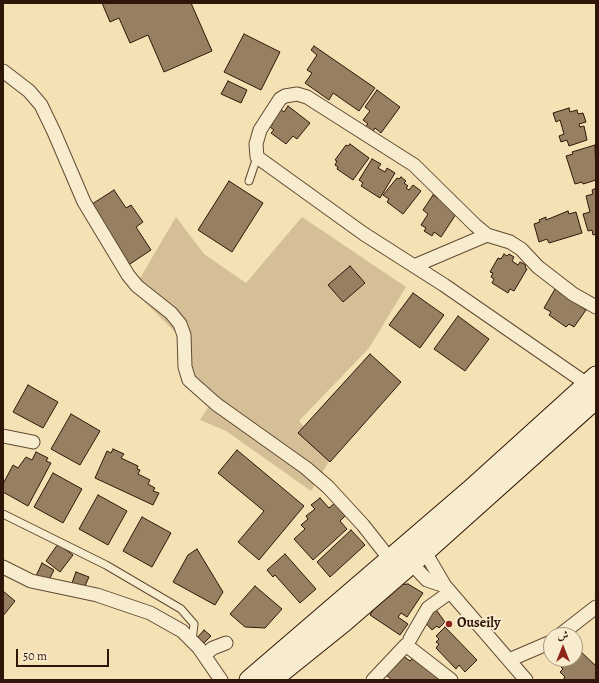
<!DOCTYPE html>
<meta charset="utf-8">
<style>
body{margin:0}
#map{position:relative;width:599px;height:683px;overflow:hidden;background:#f5e2b4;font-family:Alegreya,Amiri,serif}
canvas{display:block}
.frame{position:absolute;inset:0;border:4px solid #301608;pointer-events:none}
.north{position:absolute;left:543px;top:627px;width:40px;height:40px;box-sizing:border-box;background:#f8ecce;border:1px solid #a8967f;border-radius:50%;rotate:0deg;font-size:11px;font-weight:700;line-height:16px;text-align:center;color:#301608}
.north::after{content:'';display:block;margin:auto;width:14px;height:18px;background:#8f2418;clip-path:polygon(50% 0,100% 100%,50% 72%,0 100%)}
.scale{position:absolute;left:16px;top:649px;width:93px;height:18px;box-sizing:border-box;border:2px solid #301608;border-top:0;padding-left:5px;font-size:12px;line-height:14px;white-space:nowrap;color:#301608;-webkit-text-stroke:3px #f8ecce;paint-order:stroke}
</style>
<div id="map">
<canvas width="599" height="683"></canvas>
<div class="frame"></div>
<div class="north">ش</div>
<div class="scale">50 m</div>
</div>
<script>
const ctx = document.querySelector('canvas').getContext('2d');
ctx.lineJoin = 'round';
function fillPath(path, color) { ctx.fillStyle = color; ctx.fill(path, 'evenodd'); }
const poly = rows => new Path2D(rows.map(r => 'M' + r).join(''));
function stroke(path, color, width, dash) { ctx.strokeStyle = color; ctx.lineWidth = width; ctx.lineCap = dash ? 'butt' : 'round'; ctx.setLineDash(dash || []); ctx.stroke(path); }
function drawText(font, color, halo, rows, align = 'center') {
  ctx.font = font + ' Alegreya,serif'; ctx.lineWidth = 4; ctx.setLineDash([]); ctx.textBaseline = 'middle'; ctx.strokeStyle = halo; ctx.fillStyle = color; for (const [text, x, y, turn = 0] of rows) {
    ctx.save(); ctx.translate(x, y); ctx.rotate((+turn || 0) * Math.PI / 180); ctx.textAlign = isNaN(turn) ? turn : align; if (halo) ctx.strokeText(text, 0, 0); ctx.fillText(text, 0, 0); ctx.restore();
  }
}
fillPath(poly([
 [176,217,204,254,246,283,302,217,406,287,369,348,299,421,331,458,311,491,226,431,200,420,210,404,185,387,181,381,177,334,133,290]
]), '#d4bf97');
const building = poly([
 [102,3,191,3,212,51,164,72,148,35,130,43,119,18,110,22,102,3],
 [244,34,280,52,261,90,224,72,244,34],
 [314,46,375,88,359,111,333,93,329,100,305,83,312,73,307,70,317,55,311,50,314,46],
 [228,81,247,90,241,103,221,94,228,81],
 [377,90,400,107,381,133,375,128,372,133,365,127,368,124,363,120,370,111,365,107,377,90],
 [288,106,310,123,297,139,293,136,286,144,271,133,274,130,270,127,273,124,269,121,279,108,284,112,288,106],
 [569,108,570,112,577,110,578,114,583,113,586,122,579,124,580,127,584,126,587,140,569,146,567,140,561,142,559,136,564,134,560,120,556,122,553,113,569,108],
 [350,144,369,158,353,180,337,169,338,167,335,165,337,161,335,160,346,145,348,146,350,144],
 [595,145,596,180,583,184,582,182,575,184,566,156,573,154,572,152,595,145],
 [372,159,381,164,378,168,385,172,387,168,395,173,380,198,361,186,363,183,359,180,372,159],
 [401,177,406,181,404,183,408,186,406,188,409,190,413,185,421,191,403,214,387,202,389,199,383,195,397,178,399,179,401,177],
 [229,181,263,203,232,252,198,230,229,181],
 [596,188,596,234,593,235,592,230,588,231,583,214,590,212,586,196,593,194,592,190,596,188],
 [114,190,126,208,131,205,143,222,136,227,151,250,127,266,89,206,114,190],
 [433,195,458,211,441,237,434,232,432,236,424,231,426,228,421,225,428,214,423,210,433,195],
 [568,211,569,214,576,212,582,233,549,243,547,239,539,242,534,224,540,222,539,220,546,217,546,220,568,211],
 [504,254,507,256,509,254,514,257,512,261,518,265,520,262,526,265,525,267,527,269,514,291,510,289,508,293,492,283,494,279,491,277,493,273,490,272,498,258,501,259,504,254],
 [350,266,365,283,343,302,328,285,350,266],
 [555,289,586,310,574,327,569,324,566,327,549,315,551,312,544,308,555,289],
 [413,293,444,315,420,348,389,325,413,293],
 [458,316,489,339,465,371,434,349,458,316],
 [370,354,401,382,330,462,298,433,370,354],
 [28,385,58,402,43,428,13,412,28,385],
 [71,414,100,431,80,465,51,449,71,414],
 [113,449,124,454,121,458,138,466,137,469,140,470,138,474,150,480,148,484,155,488,153,491,159,493,153,505,95,478,107,451,111,453,113,449],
 [237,450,304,506,259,560,238,542,264,511,218,473,237,450],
 [36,452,48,458,46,461,51,463,28,506,3,492,3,484,13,465,18,468,26,457,32,460,36,452],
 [53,473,82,489,63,523,34,507,53,473],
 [98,495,127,511,108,545,79,529,98,495],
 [320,498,329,508,336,502,347,514,340,521,347,529,313,560,294,539,305,529,301,525,308,519,306,516,315,509,311,505,320,498],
 [142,517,171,533,152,567,123,551,142,517],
 [351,530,365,545,330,577,317,562,351,530],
 [58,544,73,555,60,572,46,561,58,544],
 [197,549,223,592,215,605,173,582,188,555,197,549],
 [285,554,316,589,300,603,275,575,273,577,267,570,285,554],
 [42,563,54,570,48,582,36,576,42,563],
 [76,572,89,577,84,588,72,583,76,572],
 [408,584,423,593,407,617,401,613,398,617,408,624,400,635,370,615,381,598,386,595,388,596,397,585,408,584],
 [255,586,282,609,265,628,245,627,230,614,255,586],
 [3,591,15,601,3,616,3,591],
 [434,607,445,622,439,628,437,626,432,630,424,621,434,607],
 [445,627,477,660,465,672,459,665,456,669,436,648,439,644,436,642,439,639,436,636,445,627],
 [204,630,211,636,203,644,197,638,204,630],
 [578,649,596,666,596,680,563,680,565,677,560,672,563,669,561,667,568,659,575,659,575,652,578,649],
 [402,655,410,661,413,658,443,680,392,680,386,675,402,655]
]);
fillPath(building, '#968061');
stroke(building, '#301608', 1);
const lane = poly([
 [249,181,257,157],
 [3,514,106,565,181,609,194,624,192,641]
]);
const street = poly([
 [3,71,29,91,41,105,54,132,84,202,128,275,137,286,171,313,180,324,184,335,185,367,189,380,216,404,306,468,328,487,363,525,389,558],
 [414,266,487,235],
 [587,384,444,285,364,234,257,157,256,144,260,130,280,99,285,96,297,94,307,97,414,165,475,225,487,235,510,242,521,249,538,267,573,294,596,307],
 [3,436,33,442],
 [423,544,425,552,445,586,526,680],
 [409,557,412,564,427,580,445,586],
 [3,567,31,581,97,595,150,613,182,631,199,648,221,680],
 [560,635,596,607],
 [410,639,428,608,450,592],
 [204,655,213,648,226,643],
 [509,660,551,642],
 [373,680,406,645,451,680]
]);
const secondary = poly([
 [249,680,470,490,596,376],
 [272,680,344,622,425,552,596,399]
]);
stroke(lane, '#614933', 9);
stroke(street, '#614933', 15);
stroke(secondary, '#301608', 21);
stroke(lane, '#f8ecce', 7);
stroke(street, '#f8ecce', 13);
stroke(secondary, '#f8ecce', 19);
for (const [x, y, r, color] of [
 [449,624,4,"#8f2418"]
]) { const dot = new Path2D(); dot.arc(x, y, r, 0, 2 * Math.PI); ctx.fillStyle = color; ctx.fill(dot); stroke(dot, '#f8ecce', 1.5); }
drawText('bold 14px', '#301608', '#f8ecce', [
 ["Ouseily",457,624]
], 'left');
</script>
